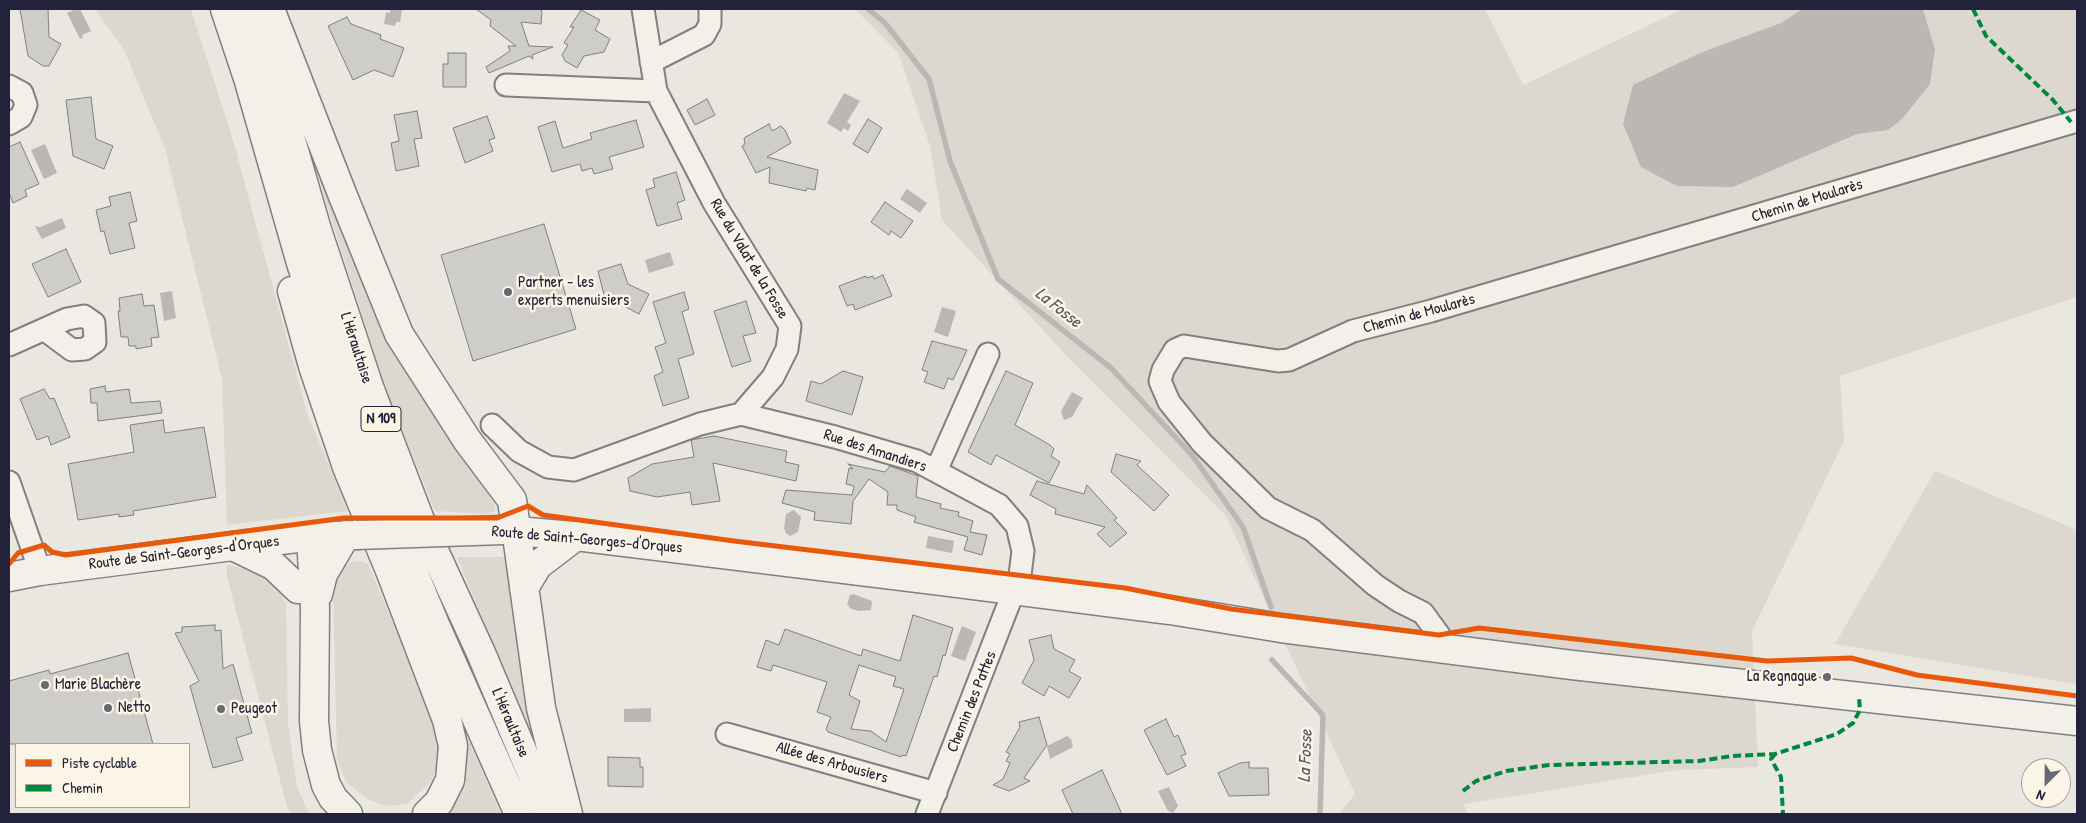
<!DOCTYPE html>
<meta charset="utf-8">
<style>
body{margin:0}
#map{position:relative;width:2086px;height:823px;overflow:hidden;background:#eae7e0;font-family:"Patrick Hand",sans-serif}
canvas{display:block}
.frame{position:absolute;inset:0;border:10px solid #22223b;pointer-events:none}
.legend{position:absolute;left:15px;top:743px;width:175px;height:65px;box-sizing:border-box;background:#fcf5e5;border:1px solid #a5a1a1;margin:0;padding:6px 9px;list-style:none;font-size:15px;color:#22223b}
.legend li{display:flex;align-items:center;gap:10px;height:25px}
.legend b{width:25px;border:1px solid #a5a1a1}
.north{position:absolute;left:2021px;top:758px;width:50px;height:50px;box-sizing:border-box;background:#fcf5e5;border:1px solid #a5a1a1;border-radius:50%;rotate:203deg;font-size:14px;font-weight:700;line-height:20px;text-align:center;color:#22223b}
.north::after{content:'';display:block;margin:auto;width:18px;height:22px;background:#686775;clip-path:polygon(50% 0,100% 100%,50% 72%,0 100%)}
</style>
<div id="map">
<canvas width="2086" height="823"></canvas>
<div class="frame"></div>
<ul class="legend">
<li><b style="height:6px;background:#e8590c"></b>Piste cyclable</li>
<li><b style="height:6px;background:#00873e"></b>Chemin</li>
</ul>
<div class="north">N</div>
</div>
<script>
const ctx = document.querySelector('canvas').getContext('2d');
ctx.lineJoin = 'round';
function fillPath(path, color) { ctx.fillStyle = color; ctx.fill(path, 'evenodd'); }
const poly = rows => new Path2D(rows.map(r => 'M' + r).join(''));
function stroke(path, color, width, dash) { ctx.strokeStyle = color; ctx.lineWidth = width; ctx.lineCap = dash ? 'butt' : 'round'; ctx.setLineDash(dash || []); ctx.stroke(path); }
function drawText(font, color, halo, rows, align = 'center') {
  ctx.font = font + ' "Patrick Hand",sans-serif'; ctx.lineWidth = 5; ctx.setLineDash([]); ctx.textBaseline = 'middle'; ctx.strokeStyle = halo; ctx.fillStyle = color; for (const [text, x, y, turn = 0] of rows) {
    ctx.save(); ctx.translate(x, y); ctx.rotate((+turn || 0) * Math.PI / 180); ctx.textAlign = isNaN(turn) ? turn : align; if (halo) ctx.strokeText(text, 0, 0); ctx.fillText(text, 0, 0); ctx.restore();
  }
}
fillPath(poly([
 [95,9,191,9,233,140,307,413,348,511,227,525,222,379,165,148,124,50],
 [855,9,1485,9,1523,85,1683,9,2077,9,2077,297,1840,376,1844,441,1752,631,1758,767,1677,770,1464,804,1467,814,1339,814,1355,794,1226,516,1062,351,942,220,930,146,899,54],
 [305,135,477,475,494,504,495,511,488,514,435,511,384,385],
 [1935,471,2077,530,2077,684,1835,644],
 [457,557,508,557,543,766],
 [361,561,368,564,439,732,441,753,433,779,407,804,386,806,367,799,346,782,337,760,333,590,335,579,343,568,351,562],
 [227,565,247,569,265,577,278,590,286,603,288,724,297,786,309,814,291,814,287,807,227,576],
 [463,726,501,814,435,814,463,739]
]), '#dcd8d0');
fillPath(poly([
 [76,9,80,9,91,31,82,35,83,38,80,39,67,13],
 [390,9,402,9,400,22,396,22,395,26,384,24,386,12,390,13],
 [1802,9,1923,10,1935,49,1930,84,1902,119,1888,130,1857,134,1733,187,1677,186,1641,167,1623,124,1633,85,1700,53,1781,23],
 [844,93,860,101,847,122,851,125,848,131,844,128,841,132,827,123],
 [45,144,57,173,44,179,31,150],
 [907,189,927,203,920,213,900,199],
 [62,218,66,228,42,239,35,226,40,227],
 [670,252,674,265,649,273,645,260],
 [172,291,176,318,164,321,160,293],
 [942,307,956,311,948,337,934,332],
 [1072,392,1083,398,1072,417,1064,420,1061,411],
 [794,510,801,517,798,532,790,536,786,533,784,528,786,514],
 [928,536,954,541,952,553,926,548],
 [853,594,872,601,871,610,859,611,851,609,847,604,850,595],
 [962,626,976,632,965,661,951,656],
 [651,708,651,722,624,722,624,709],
 [1067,736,1071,739,1073,747,1050,759,1047,746],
 [1169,787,1178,806,1173,813,1168,811,1158,791]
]), '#bab7b5');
stroke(poly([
 [868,9,885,23,929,79,950,161,998,279,1111,368,1192,455,1243,527,1271,607],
 [1272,660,1323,715,1320,814]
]), '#bab7b5', 5.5);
const building = poly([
 [20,9,48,9,49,37,61,44,49,66,43,66,28,56,20,9],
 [476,9,539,9,542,11,541,24,521,22,529,46,553,47,532,55,533,59,529,56,489,73,486,67,510,51,508,46,516,46,490,26,491,20,476,9],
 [581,10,600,20,595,30,610,39,604,52,584,56,577,68,565,61,562,55,568,45,564,43,574,27,570,27,581,10],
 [347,17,351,24,381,35,380,39,404,48,393,77,374,70,353,80,328,26,347,17],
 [448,53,466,53,466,87,443,87,443,64,448,64,448,53],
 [91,97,96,139,113,146,104,169,73,156,66,100,91,97],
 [707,99,715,115,695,125,687,110,707,99],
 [417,111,422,138,414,139,419,166,396,171,391,143,399,141,394,115,417,111],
 [487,116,495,138,489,140,493,151,465,163,453,128,487,116],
 [868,119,882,128,868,153,853,144,868,119],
 [636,120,644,147,609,157,613,169,594,174,592,168,582,171,580,164,552,172,538,127,555,121,563,148,592,139,590,133,636,120],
 [769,124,772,131,781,126,785,130,791,143,767,157,818,170,815,190,807,188,806,191,769,183,770,167,756,173,742,146,745,144,744,138,769,124],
 [20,142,39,184,25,190,27,196,13,203,9,193,9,147,20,142],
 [676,172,685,200,677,203,682,219,657,226,646,190,655,187,653,179,676,172],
 [130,192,137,221,129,223,135,248,110,254,104,231,101,232,96,210,111,206,109,197,130,192],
 [885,202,913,221,901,238,891,231,889,235,871,222,885,202],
 [544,224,576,329,473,361,441,255,544,224],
 [66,249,81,282,48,297,32,264,66,249],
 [621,264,628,284,649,294,639,314,610,299,605,299,598,271,621,264],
 [883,275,892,296,855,310,853,304,847,306,839,286,866,276,867,278,873,276,874,279,883,275],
 [684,292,689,309,682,312,694,354,678,359,689,398,663,406,654,376,663,372,655,347,666,343,653,302,684,292],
 [142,294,144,306,154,305,159,337,151,338,152,346,136,349,136,346,129,346,128,337,121,337,118,311,120,311,119,298,142,294],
 [746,301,756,333,743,336,751,361,732,367,714,311,746,301],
 [932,341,967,350,953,380,948,378,944,389,924,382,928,372,922,370,932,341],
 [843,371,863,377,852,415,806,401,811,381,821,384,843,371],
 [1006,371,1033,383,1015,425,1050,445,1054,449,1051,456,1060,462,1049,483,996,455,991,465,968,452,1006,371],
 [105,386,106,392,129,389,131,403,160,401,162,413,98,421,97,403,91,403,90,389,105,386],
 [44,389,50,399,54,398,70,437,51,445,48,436,37,440,20,399,44,389],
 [163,420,165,433,204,427,216,497,133,511,134,515,119,517,119,514,78,520,68,464,134,452,130,425,163,420],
 [714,436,787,451,785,462,799,465,796,481,713,463,720,501,692,505,690,492,657,497,630,491,628,478,652,464,694,457,691,440,714,436],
 [1116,454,1141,461,1137,465,1169,495,1154,511,1111,472,1116,454],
 [848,464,885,472,890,466,918,476,916,497,941,504,940,508,959,512,958,516,973,521,970,532,987,535,982,555,964,550,968,537,914,522,916,517,897,510,897,505,887,505,888,492,869,479,853,501,851,524,814,520,815,512,782,503,786,490,852,495,854,486,846,484,849,468,853,469,848,464],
 [1037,481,1084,494,1087,485,1117,518,1114,520,1127,533,1110,547,1097,534,1105,527,1055,514,1056,509,1030,495,1037,481],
 [913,615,953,628,945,656,943,655,937,677,934,676,906,756,902,755,901,757,828,732,826,729,831,717,817,712,827,682,773,665,771,671,757,667,766,640,779,645,785,629,861,656,863,649,900,661,913,615],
 [859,665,896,677,893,686,904,689,886,742,871,731,851,729,860,701,849,695,859,665],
 [215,625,215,631,221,630,223,669,233,664,252,733,236,738,243,760,213,768,190,686,199,681,175,633,182,632,182,627,215,625],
 [1051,635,1054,649,1075,660,1069,671,1081,678,1069,698,1049,686,1044,696,1022,683,1034,660,1029,640,1051,635],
 [128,653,153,744,9,744,9,681,49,670,50,674,128,653],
 [1039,717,1047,745,1024,778,1030,781,1009,791,993,785,1003,779,1010,763,1006,761,1010,754,1006,752,1020,727,1019,722,1039,717],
 [1166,719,1174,737,1178,735,1186,754,1181,756,1186,766,1167,775,1144,730,1166,719],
 [608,757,640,758,640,767,643,767,643,787,608,786,608,757],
 [1249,762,1249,768,1268,768,1269,795,1229,796,1218,773,1240,763,1249,762],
 [1102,770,1122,814,1073,814,1062,790,1102,770]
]);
fillPath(building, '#cfcdc9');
stroke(building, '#807f81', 1);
const minor = poly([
 [651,62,704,35,710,24,710,9],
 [506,85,656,91],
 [9,86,22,93,26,105,21,117,9,124],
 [9,345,67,319,84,316,94,323,95,342,85,349,72,350,45,330],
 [741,414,835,437,917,461,999,505,1017,526,1023,551,1020,575,927,814],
 [492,425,519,451,548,467,574,470,700,424,741,414,773,377,787,349,790,326,714,203,656,91,643,9],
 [936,471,988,354],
 [9,482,40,571],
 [1441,649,1439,635,1423,613,1399,601,1375,585,1312,530,1268,508,1202,443,1169,402,1160,381,1163,370,1175,350,1184,346,1278,361,1289,360,1353,331,1431,311,2077,121],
 [727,734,936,793]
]);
const tertiary = poly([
 [517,531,584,537,942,581,1170,610,1281,628,1572,665,2077,721]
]);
const primary = poly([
 [9,577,40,571,233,546,297,538,356,535]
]);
const trunk = poly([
 [225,9,248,78,301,263,344,392,388,511,436,627,519,814],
 [253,9,317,230,369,387,420,520,481,653,549,814],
 [270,9,343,196,399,334,467,440,512,500,541,708,568,814],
 [292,291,313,366,347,467,389,568,447,720,453,746,450,780,439,802,427,814],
 [311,537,315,608,314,721,317,750,326,785,333,798,348,814],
 [233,546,274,566,298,589],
 [524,588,538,565,576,536],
 [318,594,323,574,346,535]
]);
stroke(minor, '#807f81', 25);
stroke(tertiary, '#807f81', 31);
stroke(primary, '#807f81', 31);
stroke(trunk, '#807f81', 31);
stroke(minor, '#f3f0ea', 21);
stroke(tertiary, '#f3f0ea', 28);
stroke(primary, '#f3f0ea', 28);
stroke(trunk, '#f3f0ea', 28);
const primaryBridge = poly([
 [356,535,503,530]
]);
stroke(primaryBridge, '#807f81', 31, []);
stroke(primaryBridge, '#f3f0ea', 28);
stroke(poly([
 [1973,9,1986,36,2053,100,2071,122],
 [1775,754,1771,759,1781,777,1783,814],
 [1463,791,1476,781,1506,771,1549,765,1699,761,1732,756,1775,754,1837,734,1853,723,1860,710,1859,698]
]), '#00873e', 4, [8, 4]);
stroke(poly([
 [9,564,18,553,44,545,52,552,66,555,344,518,497,518,528,506,543,515,734,541,1125,588,1231,609,1439,635,1479,628,1767,661,1851,658,1917,675,2077,696]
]), '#e8590c', 5);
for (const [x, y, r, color] of [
 [508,292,5,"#686775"],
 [1827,677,5,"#686775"],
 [45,685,5,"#686775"],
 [108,708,5,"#686775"],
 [221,709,5,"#686775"]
]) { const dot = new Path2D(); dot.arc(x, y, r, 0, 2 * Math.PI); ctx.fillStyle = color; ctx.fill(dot); stroke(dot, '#fcf5e5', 2); }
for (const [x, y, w] of [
 [381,419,40]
]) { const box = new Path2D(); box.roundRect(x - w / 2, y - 12.5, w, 25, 4); ctx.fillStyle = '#fcf5e5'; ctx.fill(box); stroke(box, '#22223b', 1); }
drawText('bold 15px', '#22223b', null, [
 ["N 109",381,419]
]);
drawText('16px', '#22223b', '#fcf5e5', [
 ["Chemin de Moularès",1807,201,-17],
 ["Rue du Valat de la Fosse",749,259,59],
 ["Chemin de Moularès",1419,314,-15],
 ["L'Héraultaise",356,348,72],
 ["Rue des Amandiers",875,451,18],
 ["Route de Saint-Georges-d'Orques",587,540,5],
 ["Route de Saint-Georges-d'Orques",184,553,-7],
 ["Chemin des Pattes",972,702,-68],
 ["L'Héraultaise",510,723,67],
 ["Allée des Arbousiers",832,763,16]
]);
drawText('16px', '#22223b', '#fcf5e5', [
 ["Partner - les",518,283],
 ["experts menuisiers",518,301],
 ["La Regnague",1817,677,"right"],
 ["Marie Blachère",55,685],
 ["Netto",118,708],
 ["Peugeot",231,709]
], 'left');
drawText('italic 18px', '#575564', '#fcf5e5', [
 ["La Fosse",1058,308,38],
 ["La Fosse",1306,756,-88]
]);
</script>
